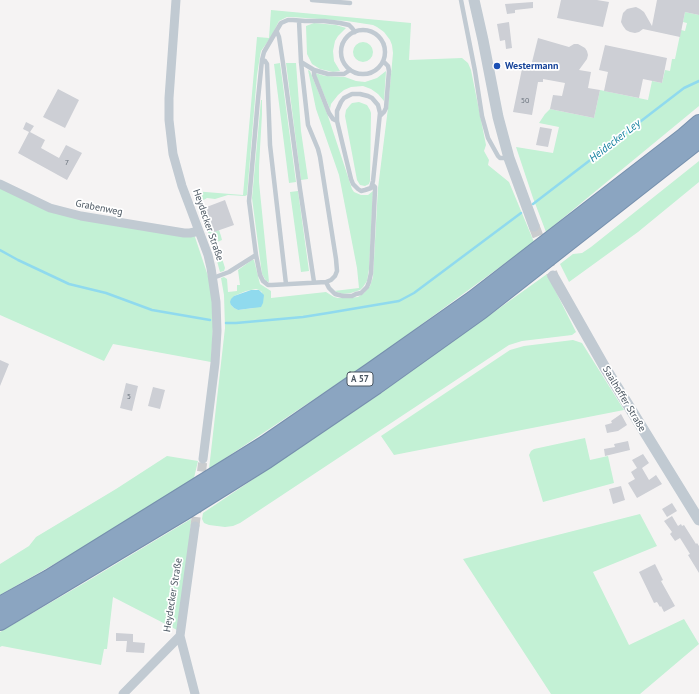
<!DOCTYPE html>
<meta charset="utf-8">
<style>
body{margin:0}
canvas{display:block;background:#f5f3f3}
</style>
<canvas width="699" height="694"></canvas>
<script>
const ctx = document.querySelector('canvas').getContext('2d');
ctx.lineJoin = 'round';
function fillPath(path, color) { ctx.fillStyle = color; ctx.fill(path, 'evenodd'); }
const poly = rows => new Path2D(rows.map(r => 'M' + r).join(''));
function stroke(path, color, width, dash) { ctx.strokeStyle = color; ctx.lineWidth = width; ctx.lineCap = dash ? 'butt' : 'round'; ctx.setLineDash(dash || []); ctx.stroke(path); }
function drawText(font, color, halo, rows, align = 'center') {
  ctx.font = font + ' "PT Sans",sans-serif'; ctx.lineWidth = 3.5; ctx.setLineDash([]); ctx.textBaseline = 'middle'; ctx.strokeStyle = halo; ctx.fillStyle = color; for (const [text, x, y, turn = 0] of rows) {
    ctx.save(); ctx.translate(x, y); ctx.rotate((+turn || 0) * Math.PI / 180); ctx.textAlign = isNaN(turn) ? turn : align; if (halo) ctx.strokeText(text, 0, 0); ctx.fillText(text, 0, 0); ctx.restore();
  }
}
fillPath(poly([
 [271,10,411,23,409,60,462,58,468,63,471,70,486,145,484,151,489,160,488,165,509,182,534,242,407,335,367,364,209,469,225,328,224,295,221,278,224,277,227,279,228,292,237,291,237,285,240,285,238,270,252,260,254,260,260,284,271,291,271,298,326,292,334,297,338,298,348,298,358,297,364,293,370,286,373,277,378,188,388,108,393,53,392,45,390,40,384,32,377,27,373,25,347,21,292,17,287,17,279,21,271,37,261,51,260,56,257,75,247,195,245,196,228,195,215,199,207,198,202,201,213,232,219,230,221,236,222,240,217,242,225,268,224,271,220,272,212,243,193,191,243,195,257,37,269,38],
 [256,289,259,290,262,292,254,308,238,310,234,308,231,305,234,296,246,291],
 [685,12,699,15,699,106,546,232,533,198,516,147,553,153,559,127,539,123,545,114,550,109,594,118,600,90,648,100,652,81,662,83,665,70,670,71,672,59,675,59,681,30,685,31,687,23,683,22],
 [314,23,336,25,346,28,338,36,335,41,333,51,334,61,340,71,333,72,320,69,312,64,307,54,306,26],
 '353 52a10 10 0 1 1 20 0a10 10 0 1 1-20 0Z',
 [280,63,296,182,289,183,274,64],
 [286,63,296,63,301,131,308,179,301,180],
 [308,70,310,71,328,116,352,189,354,192,361,195,368,195,373,191,369,269,367,281,363,287,360,290,351,293,343,294,334,291,359,288,357,268,339,175,316,109],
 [386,71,384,101,378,94,371,89,363,86,351,87,344,90,338,95,331,104,330,109,315,73,325,76,345,77,356,81,365,82,377,78],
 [261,100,262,100,262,114,259,166,259,182,269,282,266,281,262,274,252,198],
 [359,102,367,105,370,110,371,113,370,181,369,184,365,186,360,185,357,180,345,116,346,110,350,105,352,103],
 [699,161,699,182,638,232,569,282,560,264,573,254,582,253,591,247],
 [0,184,50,208,193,231,209,279,214,309,211,362,113,344,104,361,0,315],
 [298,191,309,271,301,272,290,192],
 [547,274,576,332,572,335,522,341,509,345,240,523,233,526,225,527,209,525,204,523,202,519,203,513,377,396],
 [573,340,582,343,624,410,394,455,381,436,510,350,524,346],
 [585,438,590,460,608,456,614,483,543,502,529,455,531,451,534,449],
 [167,456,198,461,194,478,164,499,77,551,0,595,0,564,29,546,36,537,116,489],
 [640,514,657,546,593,572,629,645,684,619,699,644,640,694,551,694,463,559],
 [191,519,190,539,177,630,113,597,107,649,104,649,101,665,2,646,0,647,0,632,86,582]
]), '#c3f1d5');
fillPath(poly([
 [251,290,259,290,264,295,263,303,261,307,238,310,234,308,231,305,230,302,231,299,234,296]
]), '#90daee');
stroke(poly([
 [533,204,684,88,699,81],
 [0,250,18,260,69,284,106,293,152,310,210,320],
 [226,323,236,323,303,317,328,313,399,301,414,293,521,213]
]), '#90daee', 2.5);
fillPath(poly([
 [561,0,597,0,609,2,603,27,557,18],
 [657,0,699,0,699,15,685,12,680,37,643,29,639,32,635,33,630,32,626,30,623,26,621,22,622,17,623,13,627,9,631,8,636,7,640,9,644,12,652,26],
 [533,2,533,8,515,10,515,13,507,14,505,4],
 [509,22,512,48,506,49,505,40,500,41,497,24],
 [538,38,569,47,574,44,578,44,585,48,587,51,588,55,587,59,579,70,591,72,588,88,600,90,594,118,550,109,553,95,562,96,565,83,543,79,543,82,538,82,532,115,513,112,523,64,531,66],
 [605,45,667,58,662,83,643,79,639,98,604,91,608,72,599,70],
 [58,89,79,100,65,128,43,117],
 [26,122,34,126,30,132,45,140,41,148,59,158,66,145,82,153,67,180,18,153,29,132,23,129],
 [540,127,552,129,548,147,536,145],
 [225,200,234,225,214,232,204,208],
 [0,360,9,364,0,386],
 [126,383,138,386,132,411,120,408],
 [153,387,165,390,160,409,148,406],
 [621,414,627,425,618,431,607,433,605,425,612,423,611,421],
 [628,441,630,450,605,456,604,449,615,447,614,444],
 [643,454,649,463,642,468,649,480,656,475,662,484,637,498,628,483,635,479,631,472,637,468,632,460],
 [621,486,625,500,613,504,609,489],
 [672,503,677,511,667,517,662,509],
 [672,516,678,526,681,524,682,526,684,525,696,544,697,543,699,546,699,573,688,555,690,554,680,538,675,541,670,534,672,532,664,521],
 [655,564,663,580,661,581,675,606,664,612,661,606,660,607,657,602,654,603,639,572],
 [116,633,133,634,133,642,145,643,144,653,126,652,127,641,116,641]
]), '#cdcfd5');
stroke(poly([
 [200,485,203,459],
 [195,526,198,501]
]), '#caccce', 9, [9, 4.5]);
stroke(poly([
 [534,226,553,276]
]), '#caccce', 11, [11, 5.5]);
const motorway = poly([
 [0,605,49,578,265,444,371,371,473,299,684,136,699,123],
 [0,622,184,512,267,460,376,386,481,311,699,140]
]);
stroke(motorway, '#7690ad', 18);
stroke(poly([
 [312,0,350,3],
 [461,0,475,71,482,116,488,138,498,156,500,158,509,158],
 [299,21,301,62,308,125,318,149,320,157,336,259,337,271,335,276,331,280,326,282,272,285,268,285,263,281,260,275,256,255,249,201,250,190,258,99,262,60,264,52,281,23,288,20,293,20,305,21,324,21,340,23,349,25,352,28,355,32],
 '341 52a22 22 0 1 1 44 0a22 22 0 1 1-44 0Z',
 [277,32,279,37,283,63,300,189,314,282],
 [262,60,265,61,267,64,270,145,286,284],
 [301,62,314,70,328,74,344,74,350,70],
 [314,70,314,75,329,113,333,119,337,121],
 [352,94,360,94,368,96,372,98,378,105,380,113,373,181,371,188,365,190,361,191,358,189,353,184,351,179,337,121,337,111,341,102,344,98,352,94],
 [380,116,384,112,386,108,389,71,388,66,383,61],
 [213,278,229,272,256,255],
 [326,282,329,288,335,294,343,296,352,296,356,294,361,293,367,287,369,282,371,273,375,190,375,187,373,185]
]), '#c1cad2', 4.5);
stroke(poly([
 [176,0,169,98,169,120,173,154,182,186,208,255,211,268,216,302,217,331,215,363,203,459],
 [0,184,50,208,81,216,184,233,190,233,199,231],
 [180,636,195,694],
 [123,694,180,636,195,526]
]), '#c1cad2', 9);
stroke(poly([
 [474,0,483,40,498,117,509,158,534,226],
 [553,276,604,366,699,520]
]), '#c1cad2', 11);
stroke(motorway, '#8ba5c1', 16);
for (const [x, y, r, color] of [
 [497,66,4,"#1a4fb4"]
]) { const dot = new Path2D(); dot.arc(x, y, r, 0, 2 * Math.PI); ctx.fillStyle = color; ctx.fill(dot); stroke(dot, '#fff', 1.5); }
drawText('8px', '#6b747e', null, [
 ["50",525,101],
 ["7",67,163],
 ["5",129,397]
]);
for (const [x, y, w] of [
 [360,379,26]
]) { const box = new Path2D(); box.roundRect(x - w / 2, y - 7, w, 14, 3); ctx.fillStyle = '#fff'; ctx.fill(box); stroke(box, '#4a5661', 1); }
drawText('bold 9px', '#4a5661', null, [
 ["A 57",360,379]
]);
drawText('bold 10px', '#164399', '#fff', [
 ["Westermann",505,66]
], 'left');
drawText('10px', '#4a5661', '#fff', [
 ["Grabenweg",99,208,11],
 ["Heydecker Straße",208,225,71],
 ["Saalhoffer Straße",624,399,59],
 ["Heydecker Straße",173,595,-81]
]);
drawText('italic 11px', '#0c7c9b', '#fff', [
 ["Heidecker Ley",615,141,-38]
]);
</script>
